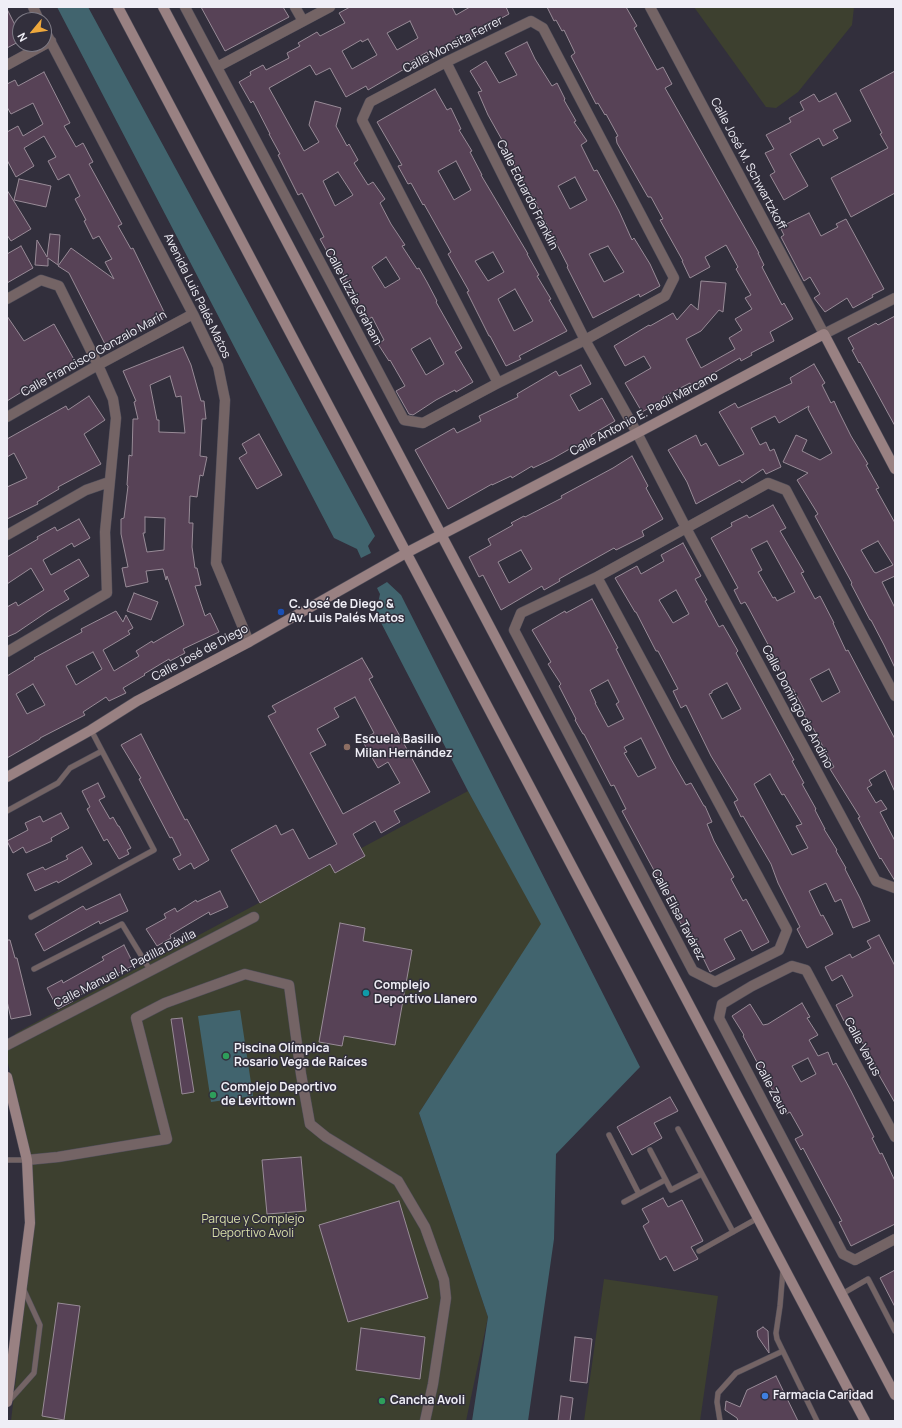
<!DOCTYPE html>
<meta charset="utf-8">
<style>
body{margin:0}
#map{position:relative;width:902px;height:1428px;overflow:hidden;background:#322f3c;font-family:Manrope,sans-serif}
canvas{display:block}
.frame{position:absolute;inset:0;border:8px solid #efeef6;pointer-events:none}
.north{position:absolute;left:12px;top:12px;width:40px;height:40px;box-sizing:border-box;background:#322f3c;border:1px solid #7e7b86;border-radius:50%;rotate:241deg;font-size:11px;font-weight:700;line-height:16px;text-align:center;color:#efeef6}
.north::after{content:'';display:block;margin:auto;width:14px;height:18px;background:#eea83c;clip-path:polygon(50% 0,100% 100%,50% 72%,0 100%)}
</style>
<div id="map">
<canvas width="902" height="1428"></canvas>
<div class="frame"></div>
<div class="north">N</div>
</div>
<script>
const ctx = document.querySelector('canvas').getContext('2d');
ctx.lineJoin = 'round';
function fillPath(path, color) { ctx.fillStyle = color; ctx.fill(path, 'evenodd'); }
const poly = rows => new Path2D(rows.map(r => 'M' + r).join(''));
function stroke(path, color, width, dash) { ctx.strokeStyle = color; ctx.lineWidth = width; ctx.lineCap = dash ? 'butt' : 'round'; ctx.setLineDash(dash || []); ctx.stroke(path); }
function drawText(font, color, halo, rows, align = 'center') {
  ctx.font = font + ' Manrope,sans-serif'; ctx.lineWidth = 3; ctx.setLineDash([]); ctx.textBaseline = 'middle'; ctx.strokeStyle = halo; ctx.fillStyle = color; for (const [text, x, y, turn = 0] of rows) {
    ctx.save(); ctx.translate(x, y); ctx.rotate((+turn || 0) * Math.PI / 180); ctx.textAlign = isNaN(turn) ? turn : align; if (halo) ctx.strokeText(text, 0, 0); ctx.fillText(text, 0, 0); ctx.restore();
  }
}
fillPath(poly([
 [694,7,854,7,852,25,798,92,776,108,766,107],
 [468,791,542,924,419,1113,488,1317,466,1421,11,1421,34,1222,30,1156,7,1059,7,1048,11,1039,16,1033],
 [604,1279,718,1296,700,1421,584,1421]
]), '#3d402f');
fillPath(poly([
 [57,7,88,7,366,519,375,536,368,546,371,553,361,558,357,549,334,538],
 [387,582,401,595,640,1067,556,1154,554,1239,528,1421,472,1421,488,1317,419,1113,541,924,468,791,376,613,380,594,377,588],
 [240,1010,253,1096,211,1102,198,1016]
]), '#41646e');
const building = poly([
 [201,7,283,7,289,17,225,51,201,7],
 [350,7,452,7,456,15,470,7,506,7,509,14,489,25,491,27,473,37,471,34,428,55,427,52,405,65,406,68,368,90,366,86,346,97,330,68,316,75,310,65,269,88,304,151,319,142,309,125,315,101,341,108,336,126,347,146,349,144,358,160,354,163,368,185,373,182,385,199,380,203,391,224,405,245,402,246,417,269,419,268,427,282,437,301,436,302,462,348,455,352,473,382,456,392,455,390,436,400,413,415,409,414,396,391,405,386,390,360,389,361,378,344,384,340,372,317,364,322,341,282,346,279,332,255,330,257,320,239,324,237,302,193,298,195,278,155,280,154,269,134,270,134,253,101,251,103,239,82,251,75,250,72,263,65,266,70,289,58,287,53,300,46,298,43,317,32,320,36,345,23,339,13,350,7],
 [410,21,418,38,397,50,387,33,410,21],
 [368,39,377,55,352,69,342,51,361,40,362,42,368,39],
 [338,172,353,195,335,206,323,181,338,172],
 [386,257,400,279,385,288,372,267,386,257],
 [430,338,444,364,426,375,411,349,430,338],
 [547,7,626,7,637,26,634,28,657,70,663,67,672,84,665,88,759,253,758,253,764,265,762,267,773,288,782,305,784,303,793,319,770,332,774,341,751,353,752,355,741,361,740,358,691,386,690,383,663,397,663,400,642,412,625,383,651,368,644,356,625,366,614,346,649,325,650,326,673,313,677,320,691,304,698,310,701,281,726,283,723,312,719,310,701,331,686,339,701,368,735,349,729,338,742,330,735,319,752,309,745,298,751,295,736,269,738,267,726,245,705,257,710,267,690,278,682,261,683,261,660,220,663,219,651,197,648,197,617,143,616,137,618,136,606,114,605,115,598,103,596,104,581,75,571,56,575,53,564,30,562,31,556,20,554,21,547,7],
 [7,9,20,35,20,41,7,48,7,9],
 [527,42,535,59,552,86,557,83,565,99,564,100,576,121,574,122,587,141,581,145,594,171,597,170,619,211,632,240,634,238,650,264,660,286,640,297,639,294,593,318,567,267,568,266,536,204,537,204,521,178,513,163,515,163,488,115,478,92,482,91,470,71,486,61,499,83,517,75,505,53,527,42],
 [575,177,587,200,570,209,558,186,575,177],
 [608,246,624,272,604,282,589,254,608,246],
 [895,71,895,193,851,217,831,178,888,148,880,134,882,133,860,90,895,71],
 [44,72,70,123,64,126,76,147,83,143,93,162,89,164,122,224,118,226,131,249,133,248,166,316,107,348,69,273,58,266,71,248,114,279,105,262,112,259,99,236,93,239,84,221,86,220,75,199,80,196,69,174,58,180,48,161,56,157,44,136,24,148,34,166,16,177,7,160,7,132,18,126,23,136,43,124,33,103,11,114,7,107,7,84,15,80,18,86,44,72],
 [435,89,447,110,451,108,461,129,459,130,472,151,470,152,482,175,481,175,528,254,527,254,539,275,537,276,551,299,549,300,567,331,519,356,521,359,506,366,490,336,489,336,467,292,469,291,448,254,451,252,424,204,423,205,411,183,408,184,398,166,402,165,377,122,435,89],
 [456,161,471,190,454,200,438,171,456,161],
 [493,252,504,272,488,281,475,261,493,252],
 [515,289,533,321,514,331,498,299,515,289],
 [836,93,851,121,833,130,838,138,823,146,819,138,790,154,808,186,784,200,770,175,775,172,765,153,774,149,766,135,791,122,789,118,804,110,800,102,814,94,819,102,836,93],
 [19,179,51,186,46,207,14,200,19,179],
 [7,190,31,229,11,241,7,235,7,190],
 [809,213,821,236,838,227,836,224,846,219,884,289,872,295,873,297,853,308,847,298,825,312,814,298,820,294,810,277,804,281,781,237,784,235,780,227,809,213],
 [50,234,60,235,58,265,48,258,48,266,35,265,37,240,47,257,50,234],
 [21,246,33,268,7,283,7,254,21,246],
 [7,316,24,341,54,324,76,363,43,381,43,382,29,390,28,388,7,401,7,316],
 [895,316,895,426,860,362,859,363,852,350,854,349,848,338,876,323,878,325,895,316],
 [183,347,191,365,201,401,204,401,206,419,202,419,200,456,207,457,203,476,200,475,197,497,190,496,189,523,193,523,192,547,195,568,197,568,201,585,195,586,205,616,210,613,219,632,183,649,185,653,170,661,169,659,144,674,145,675,123,688,126,693,109,701,106,697,83,712,85,715,40,738,40,739,7,758,7,676,35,659,34,658,82,632,81,629,116,611,123,622,126,615,133,628,128,631,130,634,103,650,114,671,139,656,136,651,152,641,153,643,184,625,167,576,166,580,163,569,146,571,148,582,126,587,122,568,128,567,121,534,121,519,124,518,128,486,127,485,129,455,132,456,133,419,138,419,134,402,136,401,123,371,183,347],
 [170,376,176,397,181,396,185,433,159,432,159,420,157,420,150,385,170,376],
 [145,517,165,518,164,550,147,552,143,533,145,533,145,517],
 [93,652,102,669,76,685,66,666,93,652],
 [33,684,45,705,27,714,16,694,33,684],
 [814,364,825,383,822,385,831,403,834,401,838,410,851,436,868,464,866,465,879,488,876,489,895,523,895,576,882,582,895,608,895,668,884,645,871,620,870,620,851,584,852,583,815,516,818,514,797,480,808,473,783,462,796,435,807,440,802,451,820,460,832,453,808,409,809,406,779,423,775,416,751,428,760,445,766,442,770,451,774,449,781,467,766,474,763,469,742,483,740,480,696,504,687,482,668,450,696,435,701,446,706,443,719,466,744,454,719,412,735,403,738,408,792,383,790,378,814,364],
 [878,541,893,565,876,573,874,572,861,550,878,541],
 [581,365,591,384,570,395,579,411,602,398,615,421,591,435,593,439,573,447,552,459,533,468,532,466,512,478,511,476,492,485,492,484,448,509,415,450,454,428,457,433,481,421,479,416,518,397,517,394,556,371,559,376,581,365],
 [89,396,105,420,84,434,101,464,58,487,59,489,37,502,38,504,7,519,7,487,27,478,14,453,7,457,7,439,66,406,68,410,89,396],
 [259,434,282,475,257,489,239,458,247,453,242,444,259,434],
 [632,456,648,486,646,488,663,519,642,531,644,536,616,550,614,548,559,579,560,581,544,590,542,586,501,610,483,575,479,577,469,557,491,545,488,539,513,525,511,523,524,516,525,517,562,498,561,496,613,468,632,456],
 [521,550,532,569,509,583,498,562,521,550],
 [773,505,786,528,780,531,804,572,801,573,815,599,820,596,834,623,833,623,846,651,848,650,895,739,895,792,885,770,869,780,872,785,867,788,876,803,881,800,887,809,880,812,895,841,895,881,881,858,880,859,858,818,860,817,830,769,834,767,813,728,812,729,803,713,805,711,793,689,791,690,782,673,771,652,772,652,748,607,745,602,741,604,734,590,738,588,711,538,732,526,731,523,747,515,749,518,773,505],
 [767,541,795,592,777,601,775,597,773,598,758,572,762,570,751,549,767,541],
 [829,669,840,692,822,702,810,679,829,669],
 [79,519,90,538,74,547,72,543,43,560,51,575,79,559,89,576,64,591,69,599,47,612,16,633,7,637,7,607,16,602,18,606,44,590,31,568,7,584,7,557,38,539,37,537,55,527,57,531,79,519],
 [683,543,701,576,695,579,707,600,705,601,719,627,723,625,738,651,736,653,794,760,792,761,804,783,802,784,816,809,815,810,825,829,824,829,837,850,836,851,846,868,845,869,860,898,870,921,853,928,841,899,835,902,826,883,809,891,821,916,823,915,833,934,807,948,797,929,800,927,778,883,771,864,743,816,741,817,734,802,738,800,711,756,686,705,681,708,673,691,678,689,658,651,656,651,636,612,635,612,615,578,637,566,641,574,664,561,661,555,683,543],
 [676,590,689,614,673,623,659,600,676,590],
 [727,683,741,709,722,719,709,694,712,693,712,691,727,683],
 [770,774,782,795,784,794,802,824,796,826,808,848,792,855,754,784,770,774],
 [134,593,158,602,151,620,127,611,134,593],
 [592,599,618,648,616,649,671,759,686,785,691,783,704,806,705,806,712,822,707,824,714,841,734,877,731,879,743,901,746,899,769,942,752,951,741,930,724,939,735,959,710,972,689,929,687,930,684,923,681,924,676,914,677,913,622,811,626,809,614,785,611,786,584,734,583,734,575,720,576,719,559,686,561,684,548,664,551,662,532,630,565,611,566,613,592,599],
 [608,680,619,702,616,704,624,719,608,727,595,703,596,703,590,690,608,680],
 [641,738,656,768,638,777,624,753,627,752,624,747,641,738],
 [362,658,373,677,369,679,430,792,394,811,400,822,381,833,375,821,353,834,365,856,335,873,330,864,260,903,231,850,276,825,281,835,293,829,309,859,337,844,268,716,276,712,272,706,362,658],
 [355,697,374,733,362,740,378,768,388,762,400,783,343,814,310,753,326,745,317,729,339,717,334,708,355,697],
 [141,734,185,820,187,819,209,860,194,869,191,863,179,870,173,859,181,855,172,837,170,838,139,779,141,778,121,745,141,734],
 [98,783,105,797,99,800,110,819,113,817,118,826,119,826,131,848,127,850,129,854,119,859,107,839,104,841,87,809,90,807,82,791,98,783],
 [61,813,69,828,51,838,52,841,26,853,23,847,13,853,7,841,28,830,25,823,40,816,43,822,61,813],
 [82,847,92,864,58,883,57,881,35,891,27,874,43,867,45,870,68,859,66,856,82,847],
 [220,891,228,907,210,915,209,912,170,935,171,938,157,946,146,929,166,918,164,914,175,908,177,912,196,900,197,902,220,891],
 [120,894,128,911,100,924,99,921,44,951,35,934,83,906,86,910,120,894],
 [340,923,365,928,363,941,412,950,395,1045,344,1036,342,1046,319,1042,340,923],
 [879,935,895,966,895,1103,875,1068,876,1067,849,1018,844,1021,836,1005,853,996,842,975,832,981,825,967,850,954,852,958,871,948,867,941,879,935],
 [7,940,10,940,15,958,17,958,31,1015,11,1019,7,1001,7,940],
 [124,945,134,965,107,979,72,1000,73,1001,58,1009,47,988,62,980,63,983,104,960,102,957,124,945],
 [802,1003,810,1017,807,1018,818,1035,809,1040,818,1056,828,1052,833,1065,836,1063,851,1091,874,1137,872,1138,880,1154,882,1153,895,1181,895,1224,851,1246,839,1222,842,1221,803,1148,801,1150,795,1139,803,1135,790,1112,786,1114,759,1066,743,1036,744,1035,732,1016,750,1004,763,1025,768,1024,802,1003],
 [808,1058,816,1074,801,1082,792,1066,808,1058],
 [182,1018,194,1092,182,1094,171,1019,182,1018],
 [670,1097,678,1111,654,1123,662,1138,632,1155,617,1127,670,1097],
 [301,1157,306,1211,267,1214,262,1160,301,1157],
 [663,1198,668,1207,682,1200,703,1241,691,1247,698,1259,674,1271,666,1256,660,1260,643,1226,649,1222,642,1209,663,1198],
 [399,1201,428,1298,348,1322,319,1225,399,1201],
 [895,1270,895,1307,880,1278,895,1270],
 [58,1303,80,1306,64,1420,42,1416,58,1303],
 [763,1327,768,1331,769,1353,758,1337,757,1331,763,1327],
 [361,1328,425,1337,420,1379,356,1370,361,1328],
 [575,1337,592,1339,587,1383,570,1381,575,1337],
 [776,1376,798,1421,738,1421,737,1418,725,1410,726,1401,740,1407,747,1390,776,1376],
 [561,1396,573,1398,570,1421,558,1421,561,1396]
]);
fillPath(building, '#574256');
stroke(building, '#988b97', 1);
const lane = poly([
 [7,811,58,783,70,768,102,751],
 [31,917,154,850,91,730],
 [34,969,122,924,150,970],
 [678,1129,733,1232],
 [609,1135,639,1194],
 [650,1150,671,1190,702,1174],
 [7,1160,27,1160],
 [624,1202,665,1180],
 [699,1251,758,1218],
 [783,1270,780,1306,776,1333,777,1339,817,1421],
 [842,1294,868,1279,895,1331],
 [9,1401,34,1373,40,1325,23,1288],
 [720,1421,717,1402,718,1393,736,1373,783,1351]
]);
const street = poly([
 [33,7,39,20],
 [185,7,404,420,423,423,498,383,585,340,665,296,674,278,543,28,531,21,446,62,370,102,362,120,498,383],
 [295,7,303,21],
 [650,7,824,334,895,298],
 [44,29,193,314,218,366,225,400,216,563,249,642],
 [446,62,585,340,637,433,686,528,876,881,895,888],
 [7,65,51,41],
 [217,67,330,7],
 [7,299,41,280,59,286,98,365,113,399,116,418,105,532,107,593,7,652],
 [7,417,98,365,193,314],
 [7,535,86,490,109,482],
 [597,577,787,930,779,950,715,982,693,971,514,630,521,613,597,577,768,483,786,490,895,696],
 [7,1045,254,917],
 [895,1137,806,970,792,966,752,986,722,1004,719,1018,843,1254,855,1260,895,1239],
 [27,1160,58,1157,167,1139,136,1018,165,1003,245,974,289,985,301,1074,310,1124,326,1137,398,1181,425,1227,444,1280,446,1298,433,1384,425,1421]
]);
const secondary = poly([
 [118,7,865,1421],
 [163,7,895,1395],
 [7,777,91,730,137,701,249,642,406,553,637,433,824,334,895,469],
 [7,1077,27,1160,30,1223,7,1402]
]);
stroke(lane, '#504e5a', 6);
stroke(street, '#504e5a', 11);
stroke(secondary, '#504e5a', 11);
stroke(lane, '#746465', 5);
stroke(street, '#746465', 10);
stroke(secondary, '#998182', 10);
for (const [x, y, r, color] of [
 [281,612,4,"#1a4fb4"],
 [347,747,4,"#8d6e63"],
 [366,993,4,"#0f9aa8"],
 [226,1056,4,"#2e9e5b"],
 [213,1095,4,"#2e9e5b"],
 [765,1396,4,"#3f7fe0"],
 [382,1401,4,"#2e9e5b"]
]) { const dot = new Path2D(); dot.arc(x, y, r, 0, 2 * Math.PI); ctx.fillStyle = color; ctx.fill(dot); stroke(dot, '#322f3c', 1.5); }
drawText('12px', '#efeef6', '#322f3c', [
 ["Calle Monsita Ferrer",453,45,-27],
 ["Calle José M. Schwartzkoff",748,164,62],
 ["Calle Eduardo Franklin",527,195,63],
 ["Avenida Luis Palés Matos",197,296,64],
 ["Calle Lizzie Graham",353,297,62],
 ["Calle Francisco Gonzalo Marín",94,354,-29],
 ["Calle Antonio E. Paoli Marcano",644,414,-28],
 ["Calle José de Diego",200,653,-28],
 ["Calle Domingo de Andino",797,707,62],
 ["Calle Elisa Tavárez",678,915,62],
 ["Calle Manuel A. Padilla Dávila",125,969,-27],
 ["Calle Venus",862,1047,62],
 ["Calle Zeus",771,1088,62]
]);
drawText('bold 12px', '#efeef6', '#322f3c', [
 ["C. José de Diego &",289,605],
 ["Av. Luis Palés Matos",289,619],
 ["Escuela Basilio",355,740],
 ["Milan Hernández",355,754],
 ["Complejo",374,986],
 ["Deportivo Llanero",374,1000],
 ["Piscina Olímpica",234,1049],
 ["Rosario Vega de Raíces",234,1063],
 ["Complejo Deportivo",221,1088],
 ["de Levittown",221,1102],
 ["Farmacia Caridad",773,1396],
 ["Cancha Avoli",390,1401]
], 'left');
drawText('12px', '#d8dfa8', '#322f3c', [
 ["Parque y Complejo",253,1220],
 ["Deportivo Avoli",253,1234]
]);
</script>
